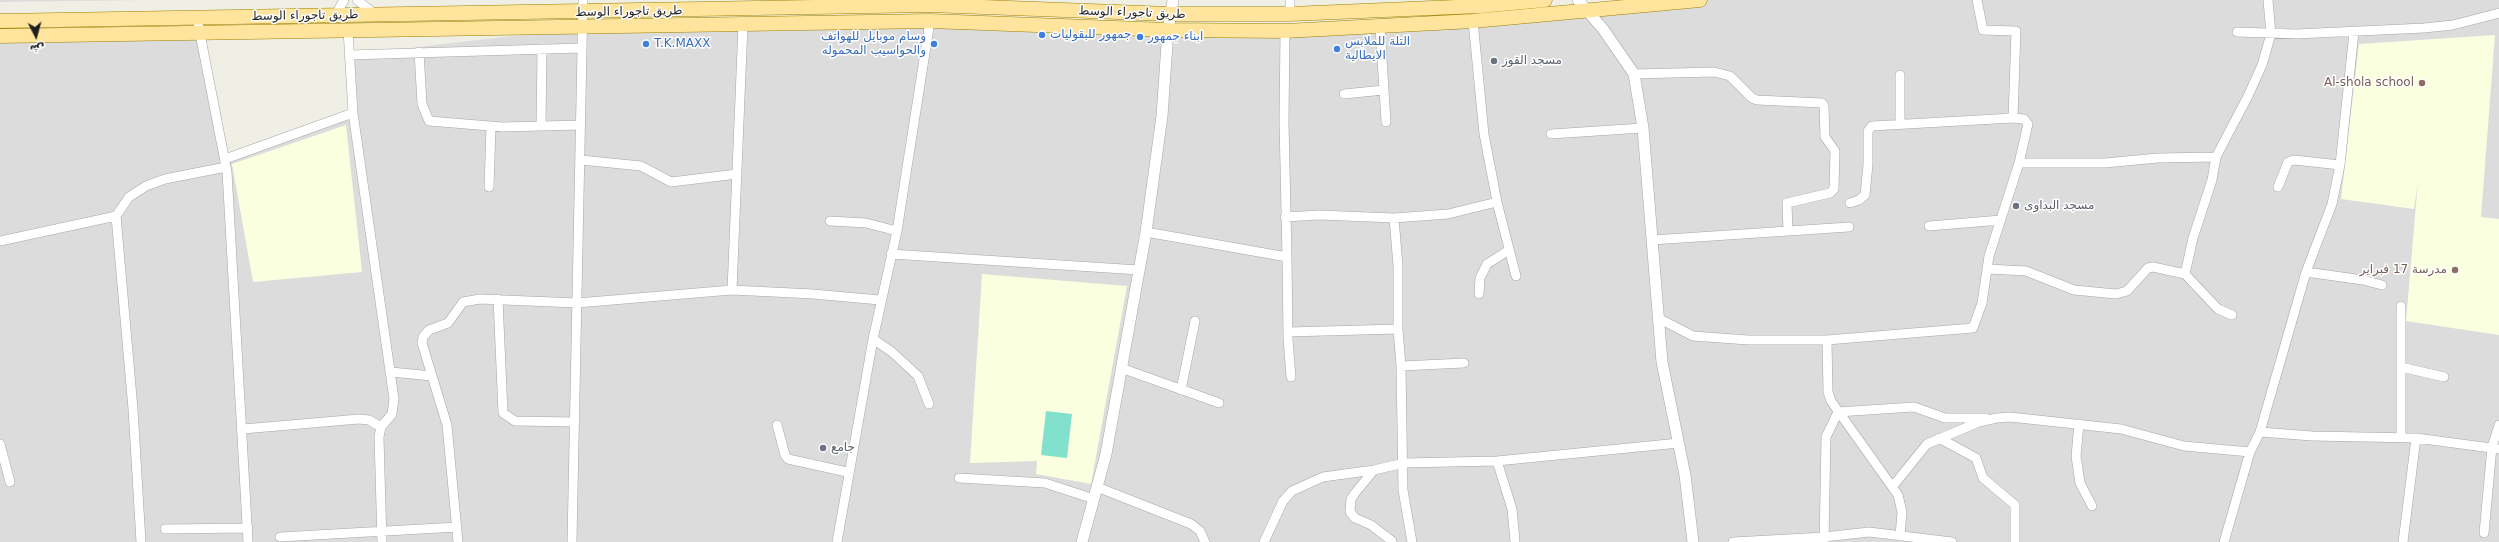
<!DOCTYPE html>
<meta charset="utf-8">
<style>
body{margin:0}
#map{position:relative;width:2499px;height:542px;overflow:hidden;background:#f0efe5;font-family:"DejaVu Sans","Noto Naskh Arabic",sans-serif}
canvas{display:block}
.north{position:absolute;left:16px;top:16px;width:40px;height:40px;-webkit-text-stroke:3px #fff;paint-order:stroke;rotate:174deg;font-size:11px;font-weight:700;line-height:16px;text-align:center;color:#1f1f1f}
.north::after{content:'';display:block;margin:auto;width:14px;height:18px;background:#1f1f1f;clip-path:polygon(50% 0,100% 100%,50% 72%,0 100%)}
</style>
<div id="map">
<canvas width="2499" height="542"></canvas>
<div class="north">ش</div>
</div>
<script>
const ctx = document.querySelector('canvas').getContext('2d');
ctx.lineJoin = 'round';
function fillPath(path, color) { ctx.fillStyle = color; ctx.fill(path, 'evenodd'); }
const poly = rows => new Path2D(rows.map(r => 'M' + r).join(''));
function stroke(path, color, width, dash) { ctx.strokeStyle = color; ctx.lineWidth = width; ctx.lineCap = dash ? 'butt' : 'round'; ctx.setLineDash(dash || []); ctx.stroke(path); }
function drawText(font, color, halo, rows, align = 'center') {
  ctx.font = font + ' "DejaVu Sans","Noto Naskh Arabic",sans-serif'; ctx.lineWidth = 3; ctx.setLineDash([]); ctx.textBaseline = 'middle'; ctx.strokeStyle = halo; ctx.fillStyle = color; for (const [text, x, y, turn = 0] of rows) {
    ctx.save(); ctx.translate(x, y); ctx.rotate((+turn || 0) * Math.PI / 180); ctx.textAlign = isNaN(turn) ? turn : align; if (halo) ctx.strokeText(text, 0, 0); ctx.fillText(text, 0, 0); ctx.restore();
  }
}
fillPath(poly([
 [0,0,150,0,0,2],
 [1700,0,2499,0,2499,542,0,542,0,36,199,32,225,159,352,113,349,55,583,28,930,21,1285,31]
]), '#dddcdc');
fillPath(poly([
 [2495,35,2481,217,2499,219,2499,335,2406,321,2418,181,2414,209,2341,199,2359,44],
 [346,125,362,272,253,282,232,164],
 [982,274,1127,286,1091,484,1036,474,1037,461,970,463]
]), '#faffe0');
fillPath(poly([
 [1046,411,1072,414,1067,458,1041,455]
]), '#81e1cc');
const minor = poly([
 [357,0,376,15],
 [1290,14,1290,0],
 [335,16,344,0],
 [197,18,227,172,248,542],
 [1473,21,1484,134,1497,202,1516,276],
 [1380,27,1386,122],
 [2237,32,2296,34,2424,28,2453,25,2499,13],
 [419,52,422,104,429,121,502,127,581,125],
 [349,55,581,48],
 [1634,74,1714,72,1730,76,1752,98,1757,100,1822,103,1824,106,1825,137,1835,151,1834,189,1830,193,1787,203,1788,231],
 [1900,75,1900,124],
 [1344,94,1384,90],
 [353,113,394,399,392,414,381,427,379,437,382,542],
 [541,126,542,49],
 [1551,134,1643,128],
 [225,159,353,113,348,30],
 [581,160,641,166,671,182,737,174],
 [2019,163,2105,163,2158,158,2216,157],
 [489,187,491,127],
 [2278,187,2288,162,2294,160,2340,165],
 [1850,203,1859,200,1865,195,1868,164,1868,131,1872,126,2013,118],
 [1285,217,1319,215,1394,218,1448,214,1497,202],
 [1394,218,1398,266,1398,329,1401,366,1403,490,1412,542],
 [830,221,866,223,897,231],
 [1929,226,2001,220],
 [1146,232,1287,257,1284,122,1285,31],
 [1652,240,1849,227],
 [0,241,116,216],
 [891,254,1139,270],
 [1287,257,1288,339,1291,377],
 [1988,269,2026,271,2074,290,2116,294,2127,291,2148,268,2153,267,2185,274],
 [2306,272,2363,280,2382,285],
 [732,290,743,25],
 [1479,294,1480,278,1487,264,1509,250],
 [498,299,503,413,515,421,575,422],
 [2232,315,2218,309,2185,274,2193,238,2212,180,2216,157,2248,96,2262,65,2271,34,2268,0],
 [1658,318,1693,336,1748,340,1827,340,1973,328,1982,303,1989,256,2019,163,2028,124,2024,119,2013,118,2016,31,1983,30,1977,0],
 [1288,332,1398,329],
 [873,339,892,352,918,376,929,404],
 [1827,340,1828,392,1831,401,1898,495,1902,512,1900,536],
 [1401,366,1464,363],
 [2401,367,2444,377],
 [1121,368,1219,403],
 [391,372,432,376],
 [1181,390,1195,321],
 [2079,424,2076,456,2080,483,2092,506],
 [777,425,785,455,788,459,847,472],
 [243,429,359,419,369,420,381,427],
 [2260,432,2312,436,2416,438,2499,449],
 [2401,437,2401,306],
 [1939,438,1976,458,1983,478,2015,505,2015,542],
 [0,444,10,482],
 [1497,461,1512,509,1515,541],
 [1374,470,1355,493,1351,499,1350,512,1355,518,1371,525,1392,541],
 [959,478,1045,483,1094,499],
 [1893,486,1927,444,1979,422,1997,418,2010,417,2121,429,2184,446,2250,452],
 [1097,487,1191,524,1200,531,1205,542],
 [165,529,248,528],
 [2484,533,2492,447,2499,425],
 [280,537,457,527],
 [141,542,133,409,116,216,129,197,146,186,165,179,226,167],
 [458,542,447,425,422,343,423,337,429,330,448,323,463,302,480,299,577,303,732,290,813,294,880,300],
 [572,542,583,0],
 [837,542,873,339,897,231,930,21],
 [1264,542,1283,501,1292,491,1323,477,1374,470,1404,463,1497,461,1679,443],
 [1733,542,1824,537,1869,532,1952,542],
 [1824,542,1826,437,1838,412,1914,407,1945,418,1986,418],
 [2224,542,2250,452,2260,432,2306,272,2332,204,2340,165,2354,32],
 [2403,542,2416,438]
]);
const tertiary = poly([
 [1578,0,1603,29,1634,74,1643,128,1662,362,1685,475,1693,542],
 [1082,542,1106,454,1146,232,1162,116,1168,30,1173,0]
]);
const primary = poly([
 [0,21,930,5,1170,14,1290,14,1480,6,1545,0],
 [0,36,930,21,1168,30,1285,31,1473,21,1700,0]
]);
stroke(minor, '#a6a6a6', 10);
stroke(tertiary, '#a6a6a6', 12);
stroke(primary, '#9b8100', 15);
stroke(minor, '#fff', 9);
stroke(tertiary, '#fff', 11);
stroke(primary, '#fee49c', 14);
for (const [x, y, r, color] of [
 [1042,35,4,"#3f7fe0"],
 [1140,37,4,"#3f7fe0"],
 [646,44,4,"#3f7fe0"],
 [934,44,4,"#3f7fe0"],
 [1337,49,4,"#3f7fe0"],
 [1494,61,4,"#6b7280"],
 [2422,83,4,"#8d6e63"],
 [2016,206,4,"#6b7280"],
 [2455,270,4,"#8d6e63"],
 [823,448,4,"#6b7280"]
]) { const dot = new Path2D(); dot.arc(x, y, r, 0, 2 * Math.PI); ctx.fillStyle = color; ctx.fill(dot); stroke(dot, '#fff', 1.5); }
drawText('12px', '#1f1f1f', '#fff', [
 ["طريق تاجوراء الوسط",629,12,-1],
 ["طريق تاجوراء الوسط",1132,13,2],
 ["طريق تاجوراء الوسط",305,16,-1]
]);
drawText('12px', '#366cbe', '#fff', [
 ["جمهور للبقوليات",1050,35],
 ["وسام موبايل للهواتف",926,37,"right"],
 ["والحواسيب المحموله",926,51,"right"],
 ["ابناء جمهور",1148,37],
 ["التلة للملابس",1345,42],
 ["الايطالية",1345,56],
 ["T.K.MAXX",654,44]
], 'left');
drawText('12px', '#5b616d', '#fff', [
 ["مسجد القوز",1502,61],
 ["مسجد البداوى",2024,206],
 ["جامع",831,448]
], 'left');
drawText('12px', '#785e54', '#fff', [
 ["Al-shola school",2414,83],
 ["مدرسة 17 فبراير",2447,270]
], 'right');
</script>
